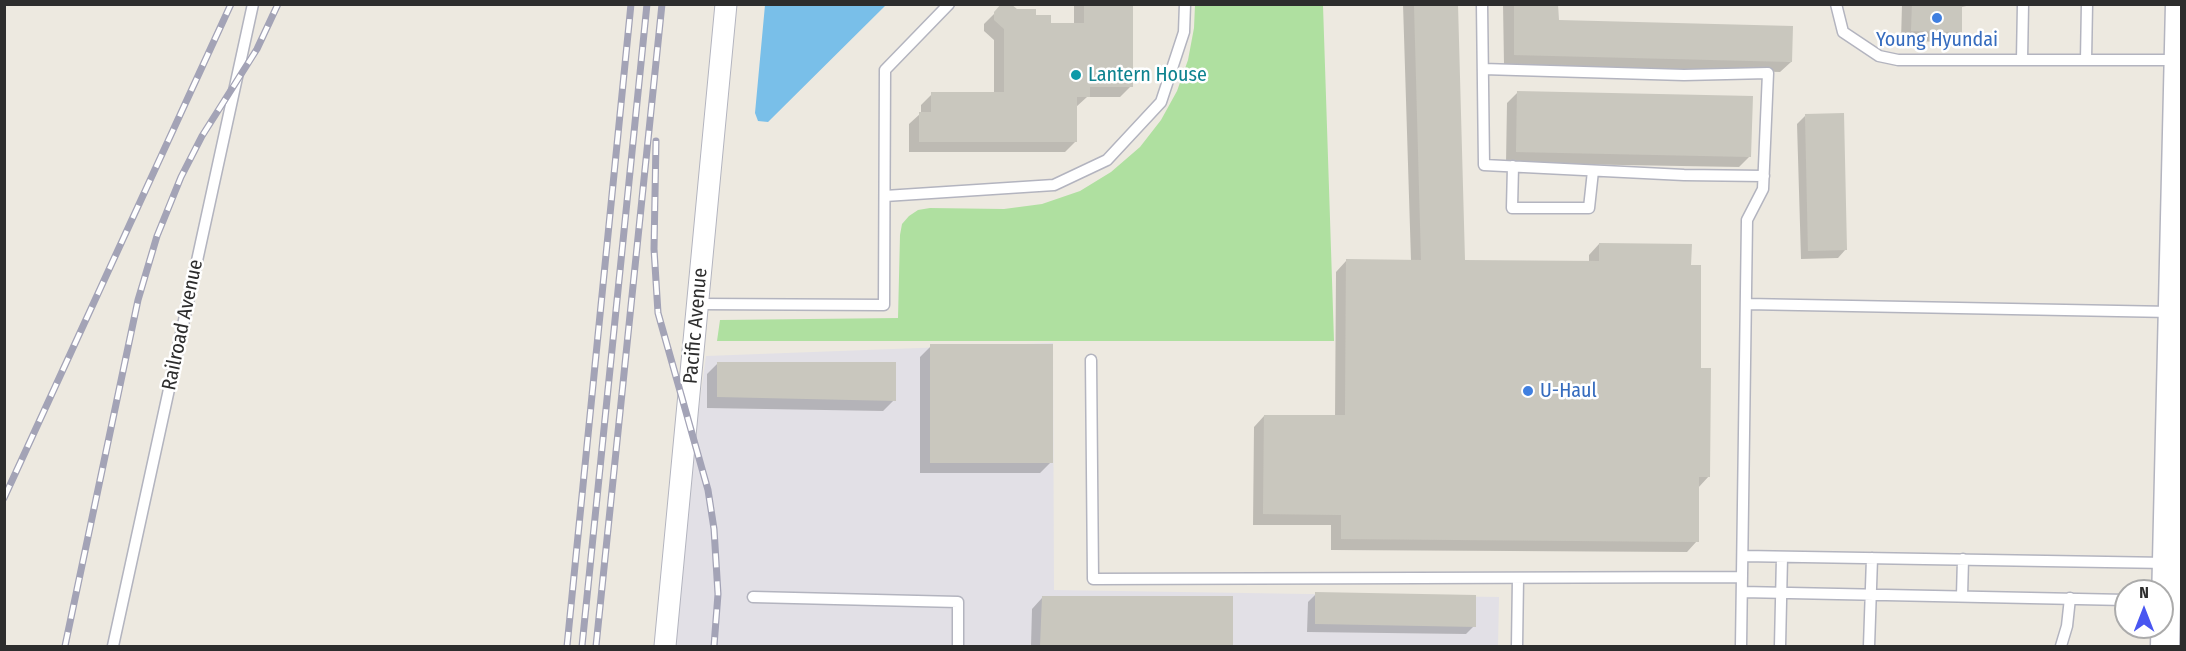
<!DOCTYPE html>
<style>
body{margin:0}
#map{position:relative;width:2186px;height:651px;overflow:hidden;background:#ede9e0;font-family:"Fira Sans Condensed",sans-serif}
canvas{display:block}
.frame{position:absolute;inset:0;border:6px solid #2d2d2d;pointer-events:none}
.north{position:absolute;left:2114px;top:579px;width:60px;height:60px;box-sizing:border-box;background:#fff;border:2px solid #ababab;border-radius:50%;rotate:0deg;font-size:16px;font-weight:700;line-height:24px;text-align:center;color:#2d2d2d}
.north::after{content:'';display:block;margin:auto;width:21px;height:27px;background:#4956f1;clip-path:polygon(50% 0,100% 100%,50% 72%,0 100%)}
</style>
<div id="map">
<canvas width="2186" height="651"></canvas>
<div class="frame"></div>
<div class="north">N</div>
</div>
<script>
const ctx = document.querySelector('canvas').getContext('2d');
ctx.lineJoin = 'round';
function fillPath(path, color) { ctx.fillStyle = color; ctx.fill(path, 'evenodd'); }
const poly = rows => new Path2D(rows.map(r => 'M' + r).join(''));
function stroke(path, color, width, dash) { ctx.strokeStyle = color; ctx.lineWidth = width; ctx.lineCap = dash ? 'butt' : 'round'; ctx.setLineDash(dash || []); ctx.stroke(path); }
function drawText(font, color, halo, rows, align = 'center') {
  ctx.font = font + ' "Fira Sans Condensed",sans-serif'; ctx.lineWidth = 5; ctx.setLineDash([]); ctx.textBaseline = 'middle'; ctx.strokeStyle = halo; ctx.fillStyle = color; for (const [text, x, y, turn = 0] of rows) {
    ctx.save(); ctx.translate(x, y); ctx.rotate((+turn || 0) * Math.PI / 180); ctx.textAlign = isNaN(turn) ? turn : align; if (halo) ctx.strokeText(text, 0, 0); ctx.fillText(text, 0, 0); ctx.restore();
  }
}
fillPath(poly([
 [1053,343,1054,590,1499,597,1498,646,672,646,692,458,706,356]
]), '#e2e0e6');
fillPath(poly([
 [1195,5,1323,5,1334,341,717,341,720,320,898,318,900,235,902,224,909,216,918,210,930,208,1004,209,1042,204,1080,191,1111,172,1140,147,1161,120,1177,91,1188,60,1194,28]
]), '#afe0a0');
fillPath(poly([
 [765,5,765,4,886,5,768,122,758,121,755,113]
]), '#79bfe9');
fillPath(poly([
 [1074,4,1131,4,1131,86,1120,97,1087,97,1076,107,1076,141,1065,152,909,152,909,124,921,113,921,105,932,94,994,94,994,40,984,31,984,24,1003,5,1050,24,1074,24],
 [1403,4,1456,4,1463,262,1589,263,1589,255,1599,244,1690,267,1709,476,1698,488,1697,541,1687,552,1331,550,1331,525,1253,525,1254,427,1264,416,1335,417,1336,272,1346,261,1411,261],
 [1503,4,1557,4,1557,21,1791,62,1780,72,1504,65],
 [1902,4,1977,4,1961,7,1960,32,1949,42,1901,41],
 [1518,92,1750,156,1739,167,1506,163,1507,103],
 [1805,116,1846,249,1838,258,1801,259,1797,124],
 [931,346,1051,462,1040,473,920,473,920,357],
 [718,363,894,400,883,411,707,408,707,374],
 [1316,594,1474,626,1466,634,1307,632,1308,602],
 [1042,598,1232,598,1232,646,1031,646,1032,609]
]), '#0003');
fillPath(poly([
 [1001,4,1011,4,1017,9,1036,9,1036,15,1051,15,1051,23,1084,23,1084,4,1133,4,1133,87,1090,87,1090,97,1077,97,1077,142,919,142,919,112,931,112,931,92,1004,92,1004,29,994,20,994,12],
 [1414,4,1458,4,1465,260,1599,261,1599,243,1692,244,1691,265,1701,265,1701,368,1711,368,1710,477,1699,477,1699,542,1341,539,1341,515,1263,514,1264,415,1345,415,1346,259,1421,260],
 [1514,4,1558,4,1559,20,1793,26,1792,62,1514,55],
 [1912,4,1962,4,1962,32,1911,31],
 [1517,91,1753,96,1751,157,1516,152],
 [1844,113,1847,250,1808,251,1805,114],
 [930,344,1053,344,1053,463,930,463],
 [717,362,896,362,896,401,717,397],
 [1315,592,1476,595,1476,627,1315,624],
 [1042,596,1233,596,1233,646,1040,646]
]), '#c9c7be');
const service = poly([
 [1482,4,1484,165,1684,175,1764,176],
 [1836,4,1843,32,1879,56,1898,60,2179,60],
 [2022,60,2023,4],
 [2086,60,2087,4],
 [1483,69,1684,75,1768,73,1763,189,1747,220,1741,646],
 [1513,166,1512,208,1589,208,1593,171],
 [885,196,1054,185,1107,160,1161,102,1184,32,1185,4],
 [698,304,884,305,885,70,949,4],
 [1746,304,2171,312],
 [1091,360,1093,579,1742,577],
 [1743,556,2167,563],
 [1742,592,2126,600],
 [1962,596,1963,559],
 [753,597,958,602,958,646],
 [113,646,253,4],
 [1517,646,1518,578],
 [1780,646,1782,557],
 [1869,646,1872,558],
 [2061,646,2067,626,2070,598]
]);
const minor = poly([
 [665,646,726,4]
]);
const secondary = poly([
 [2165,646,2180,4]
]);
stroke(service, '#b3b4bf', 13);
stroke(minor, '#b3b4bf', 23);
stroke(secondary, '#b3b4bf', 31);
stroke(service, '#fff', 10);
stroke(minor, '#fff', 21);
stroke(secondary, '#fff', 28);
const rail = poly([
 [656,141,654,249,658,313,708,490,714,529,718,594,714,646],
 [4,498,231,4],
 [65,646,138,300,157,236,181,177,202,136,257,49,278,4],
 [567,646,631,4],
 [582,646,647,4],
 [596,646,662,4]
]);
stroke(rail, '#a3a3b6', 7);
stroke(rail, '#fff', 4.5, [14]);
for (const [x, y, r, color] of [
 [1937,18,6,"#3f7fe0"],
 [1076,75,6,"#0f9aa8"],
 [1528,391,6,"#3f7fe0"]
]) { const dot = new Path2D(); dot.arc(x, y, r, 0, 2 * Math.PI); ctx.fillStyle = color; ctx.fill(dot); stroke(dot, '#fff', 2); }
drawText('20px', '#366cbe', '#fff', [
 ["Young Hyundai",1937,40],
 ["U-Haul",1540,391,"left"]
]);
drawText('20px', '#0d838f', '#fff', [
 ["Lantern House",1088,75]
], 'left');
drawText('20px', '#2d2d2d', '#fff', [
 ["Railroad Avenue",183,325,-78],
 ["Pacific Avenue",696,326,-85]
]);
</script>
